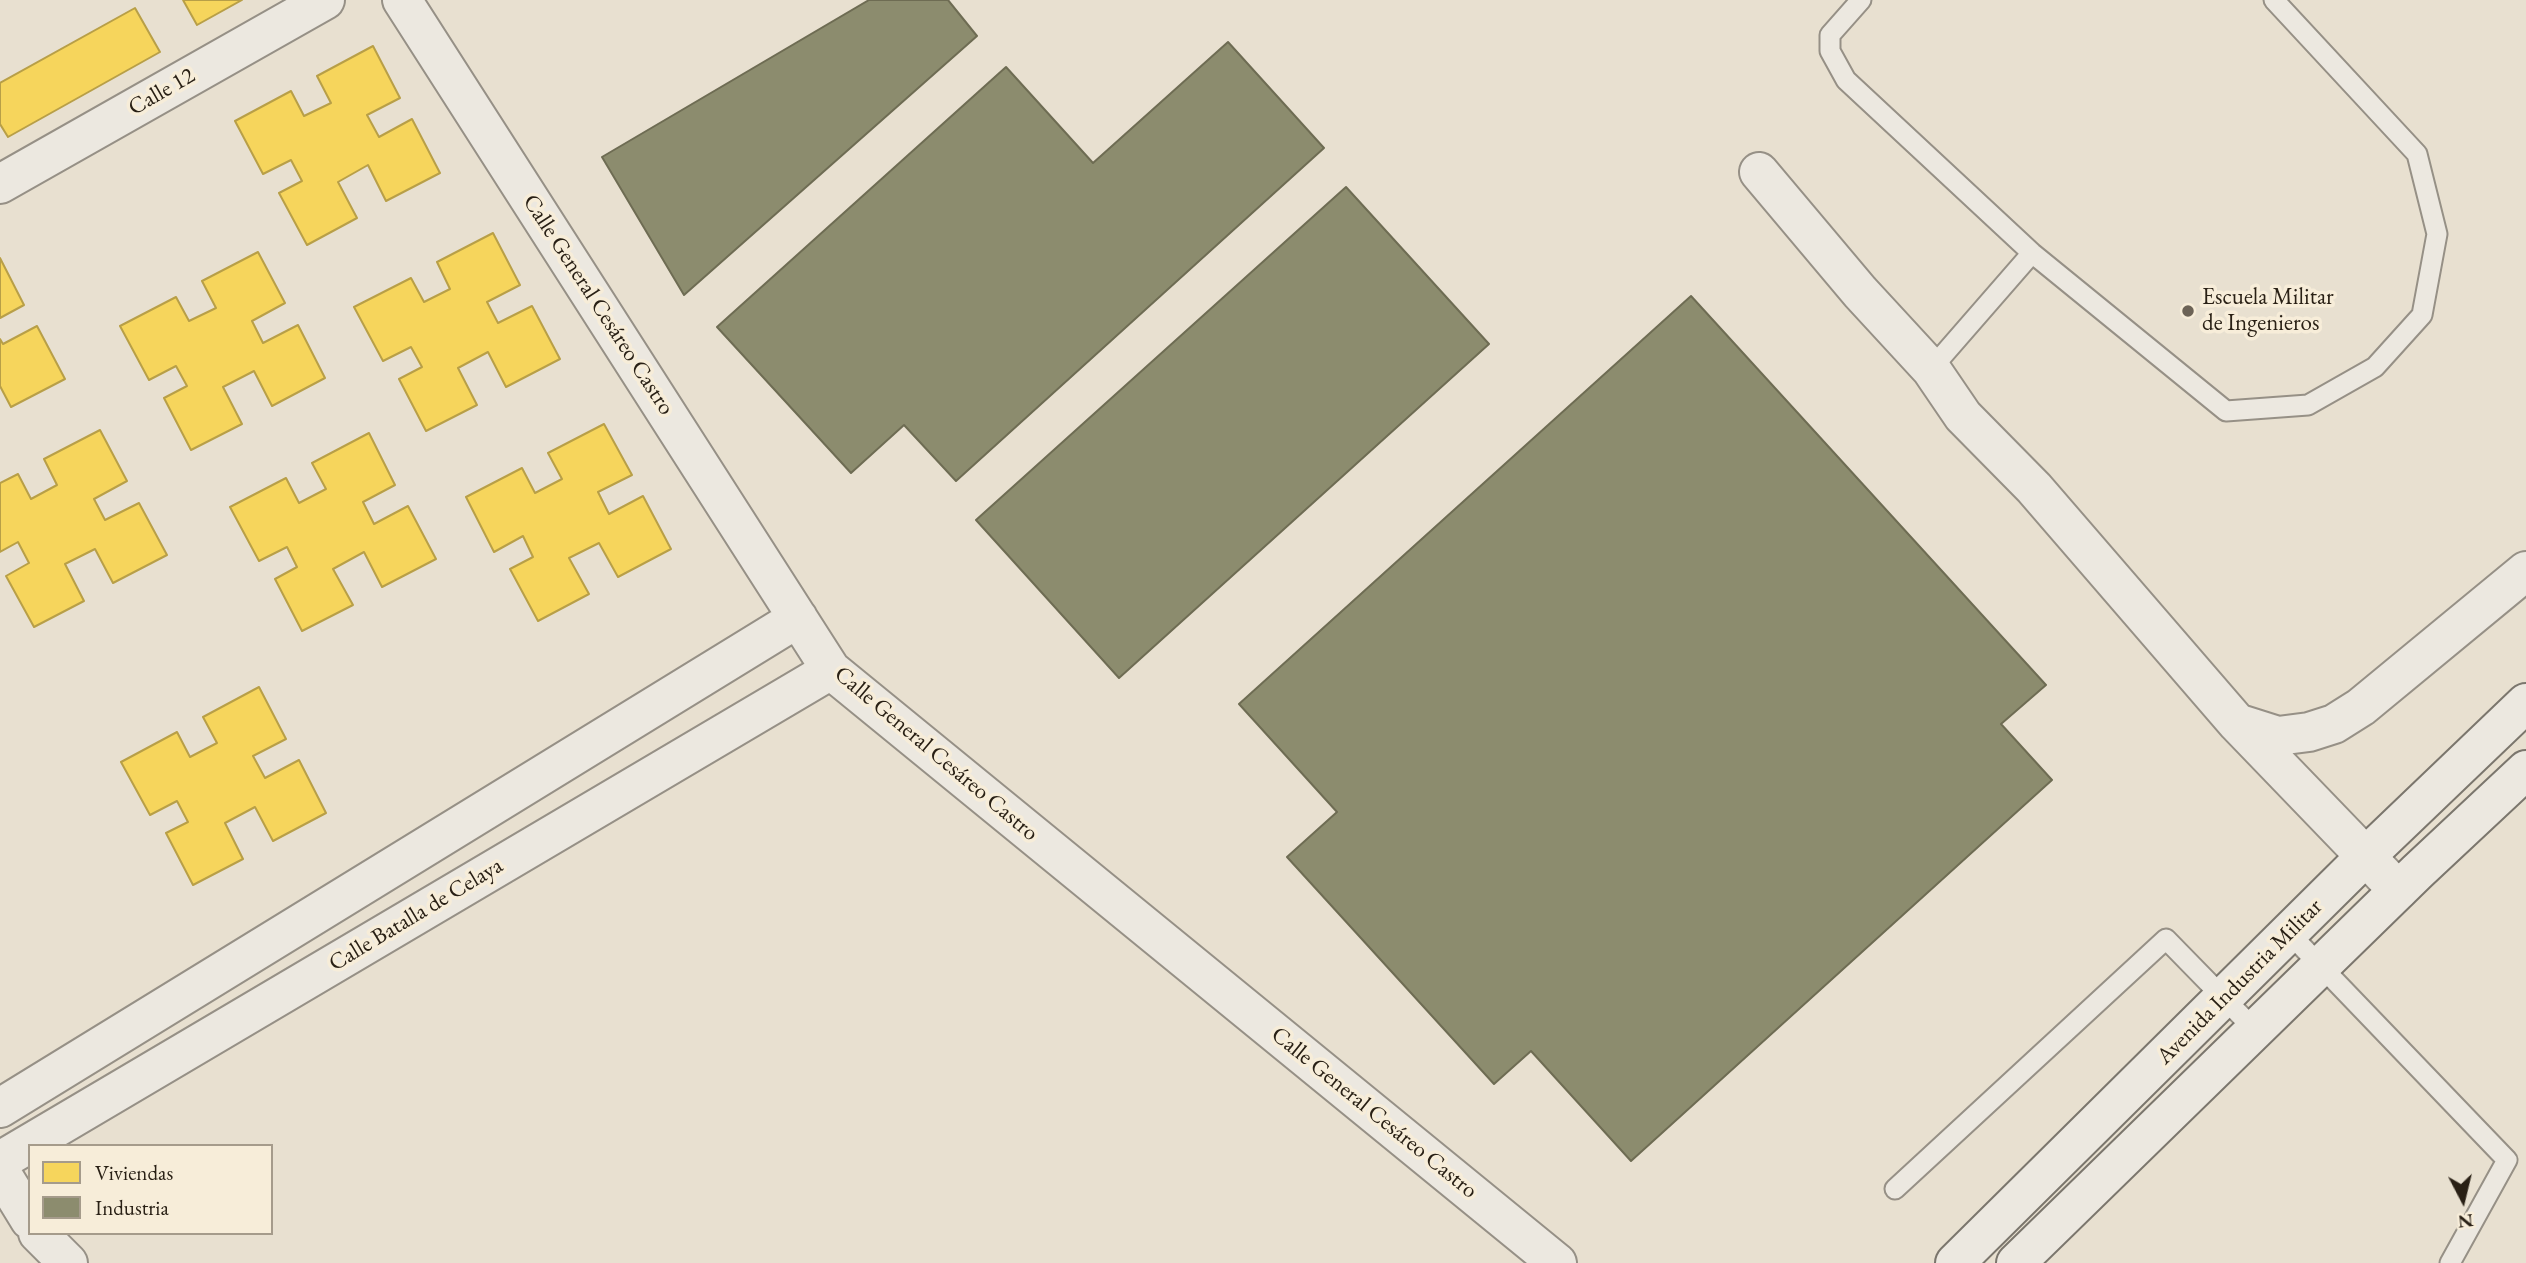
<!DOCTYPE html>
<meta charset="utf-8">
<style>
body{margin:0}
#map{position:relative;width:2526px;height:1263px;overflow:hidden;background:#e8e0d0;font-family:"EB Garamond",serif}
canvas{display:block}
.legend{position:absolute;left:28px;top:1144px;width:245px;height:91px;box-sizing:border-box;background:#f7edd9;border:2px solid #a59b8b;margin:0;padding:9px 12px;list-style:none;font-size:21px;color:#292015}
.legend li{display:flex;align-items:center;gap:14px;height:35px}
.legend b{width:35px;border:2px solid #a59b8b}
.north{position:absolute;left:2428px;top:1165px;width:70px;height:70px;-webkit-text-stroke:5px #f7edd9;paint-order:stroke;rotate:173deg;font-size:19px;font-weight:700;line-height:28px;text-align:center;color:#292015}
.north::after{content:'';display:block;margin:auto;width:24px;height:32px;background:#292015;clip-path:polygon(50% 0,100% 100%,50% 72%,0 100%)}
</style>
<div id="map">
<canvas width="2526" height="1263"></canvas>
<ul class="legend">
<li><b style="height:19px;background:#f6d55c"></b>Viviendas</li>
<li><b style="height:19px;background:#8c8c6e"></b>Industria</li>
</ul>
<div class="north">N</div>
</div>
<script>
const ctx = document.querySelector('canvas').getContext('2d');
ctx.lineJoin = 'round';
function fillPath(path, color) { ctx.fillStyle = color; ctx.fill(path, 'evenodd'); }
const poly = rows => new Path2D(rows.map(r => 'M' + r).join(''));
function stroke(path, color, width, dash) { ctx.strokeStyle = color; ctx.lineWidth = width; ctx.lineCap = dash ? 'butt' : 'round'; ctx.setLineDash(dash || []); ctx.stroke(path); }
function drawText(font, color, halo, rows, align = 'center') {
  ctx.font = font + ' "EB Garamond",serif'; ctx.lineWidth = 7; ctx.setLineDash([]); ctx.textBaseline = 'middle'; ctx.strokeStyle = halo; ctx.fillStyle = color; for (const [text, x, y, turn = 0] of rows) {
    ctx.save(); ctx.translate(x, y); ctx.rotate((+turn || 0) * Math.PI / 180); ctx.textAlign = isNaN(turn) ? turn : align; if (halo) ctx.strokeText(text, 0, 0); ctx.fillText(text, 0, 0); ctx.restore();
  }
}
const homes = poly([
 [183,0,242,0,197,25,183,0],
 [135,8,160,52,8,137,0,124,0,83,135,8],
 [373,46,400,98,367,115,379,137,412,119,440,173,386,201,368,165,338,182,357,218,307,245,279,193,302,181,291,160,263,174,235,121,291,91,304,116,331,103,317,76,373,46],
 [493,233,520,285,487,302,498,323,532,306,560,359,506,387,488,352,458,368,477,405,426,431,399,379,422,367,411,347,383,361,354,307,411,278,424,302,450,289,437,262,493,233],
 [258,252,285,303,252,321,263,343,298,325,325,378,272,406,254,371,223,387,242,424,191,450,164,398,187,386,176,366,149,380,120,326,176,297,189,321,216,308,202,281,258,252],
 [0,258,24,305,0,318,0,258],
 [37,326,65,379,11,407,0,386,0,339,3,344,37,326],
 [604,424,632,475,598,492,609,514,643,496,671,549,618,577,599,543,569,558,589,594,538,621,510,569,533,557,523,536,494,552,466,497,522,468,535,493,562,479,548,453,604,424],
 [100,430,127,481,94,499,105,520,139,503,167,555,113,583,95,549,65,564,84,601,34,627,6,576,29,563,18,542,0,552,0,483,18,474,31,499,57,485,44,459,100,430],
 [369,433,395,485,363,502,374,524,408,506,436,559,382,587,364,552,333,569,353,605,302,631,275,579,297,567,287,547,259,561,230,507,286,478,299,503,326,489,312,463,369,433],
 [259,687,286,739,253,756,265,778,299,760,326,813,273,841,255,807,225,823,243,859,193,885,166,833,188,822,177,801,150,815,121,762,177,732,190,757,217,743,203,717,259,687]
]);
fillPath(homes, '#f6d55c');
stroke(homes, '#b89f47', 2);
const industry = poly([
 [869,0,948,0,977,36,684,295,602,157,869,0],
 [1228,42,1324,148,956,481,904,425,851,473,717,327,1006,67,1093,163,1228,42],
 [1346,187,1489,344,1119,678,976,520,1346,187],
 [1691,296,2046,685,2001,724,2052,780,1631,1161,1531,1051,1494,1084,1287,857,1337,812,1239,704,1691,296]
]);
fillPath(industry, '#8c8c6e');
stroke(industry, '#6e6c53', 2);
const lane = poly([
 [1861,0,1830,35,1830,51,1846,80,2032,253,2226,411,2308,405,2375,367,2422,315,2437,234,2417,154,2274,0],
 [1931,369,2032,253],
 [2290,934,2507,1160,2450,1263],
 [1895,1189,2166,939,2255,1030]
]);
const street = poly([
 [402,0,831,670,1557,1263],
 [1759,172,1860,292,1931,369,1963,416,2034,488,2237,723,2398,890],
 [0,184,325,0],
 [2237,723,2278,736,2309,732,2334,724,2361,707,2526,571],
 [0,1108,798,618],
 [0,1161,831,670],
 [0,1171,30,1220],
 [38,1233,68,1263]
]);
const secondary = poly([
 [1955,1263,2365,857,2526,703],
 [2016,1263,2417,872,2526,770]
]);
stroke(lane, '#969086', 23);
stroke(street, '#969086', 42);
stroke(secondary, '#7b766d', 42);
stroke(lane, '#ece8e0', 19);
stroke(street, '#ece8e0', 38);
stroke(secondary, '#ece8e0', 38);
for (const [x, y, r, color] of [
 [2188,311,7,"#6c6356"]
]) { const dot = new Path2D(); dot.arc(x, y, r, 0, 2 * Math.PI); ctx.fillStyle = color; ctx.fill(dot); stroke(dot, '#f7edd9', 2.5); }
drawText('23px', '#292015', '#f7edd9', [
 ["Calle 12",162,92,-30],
 ["Calle General Cesáreo Castro",598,305,57],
 ["Calle General Cesáreo Castro",936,754,40],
 ["Calle Batalla de Celaya",416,915,-31],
 ["Avenida Industria Militar",2240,982,-45],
 ["Calle General Cesáreo Castro",1374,1113,39]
]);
drawText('23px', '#292015', '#f7edd9', [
 ["Escuela Militar",2202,298],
 ["de Ingenieros",2202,324]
], 'left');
</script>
